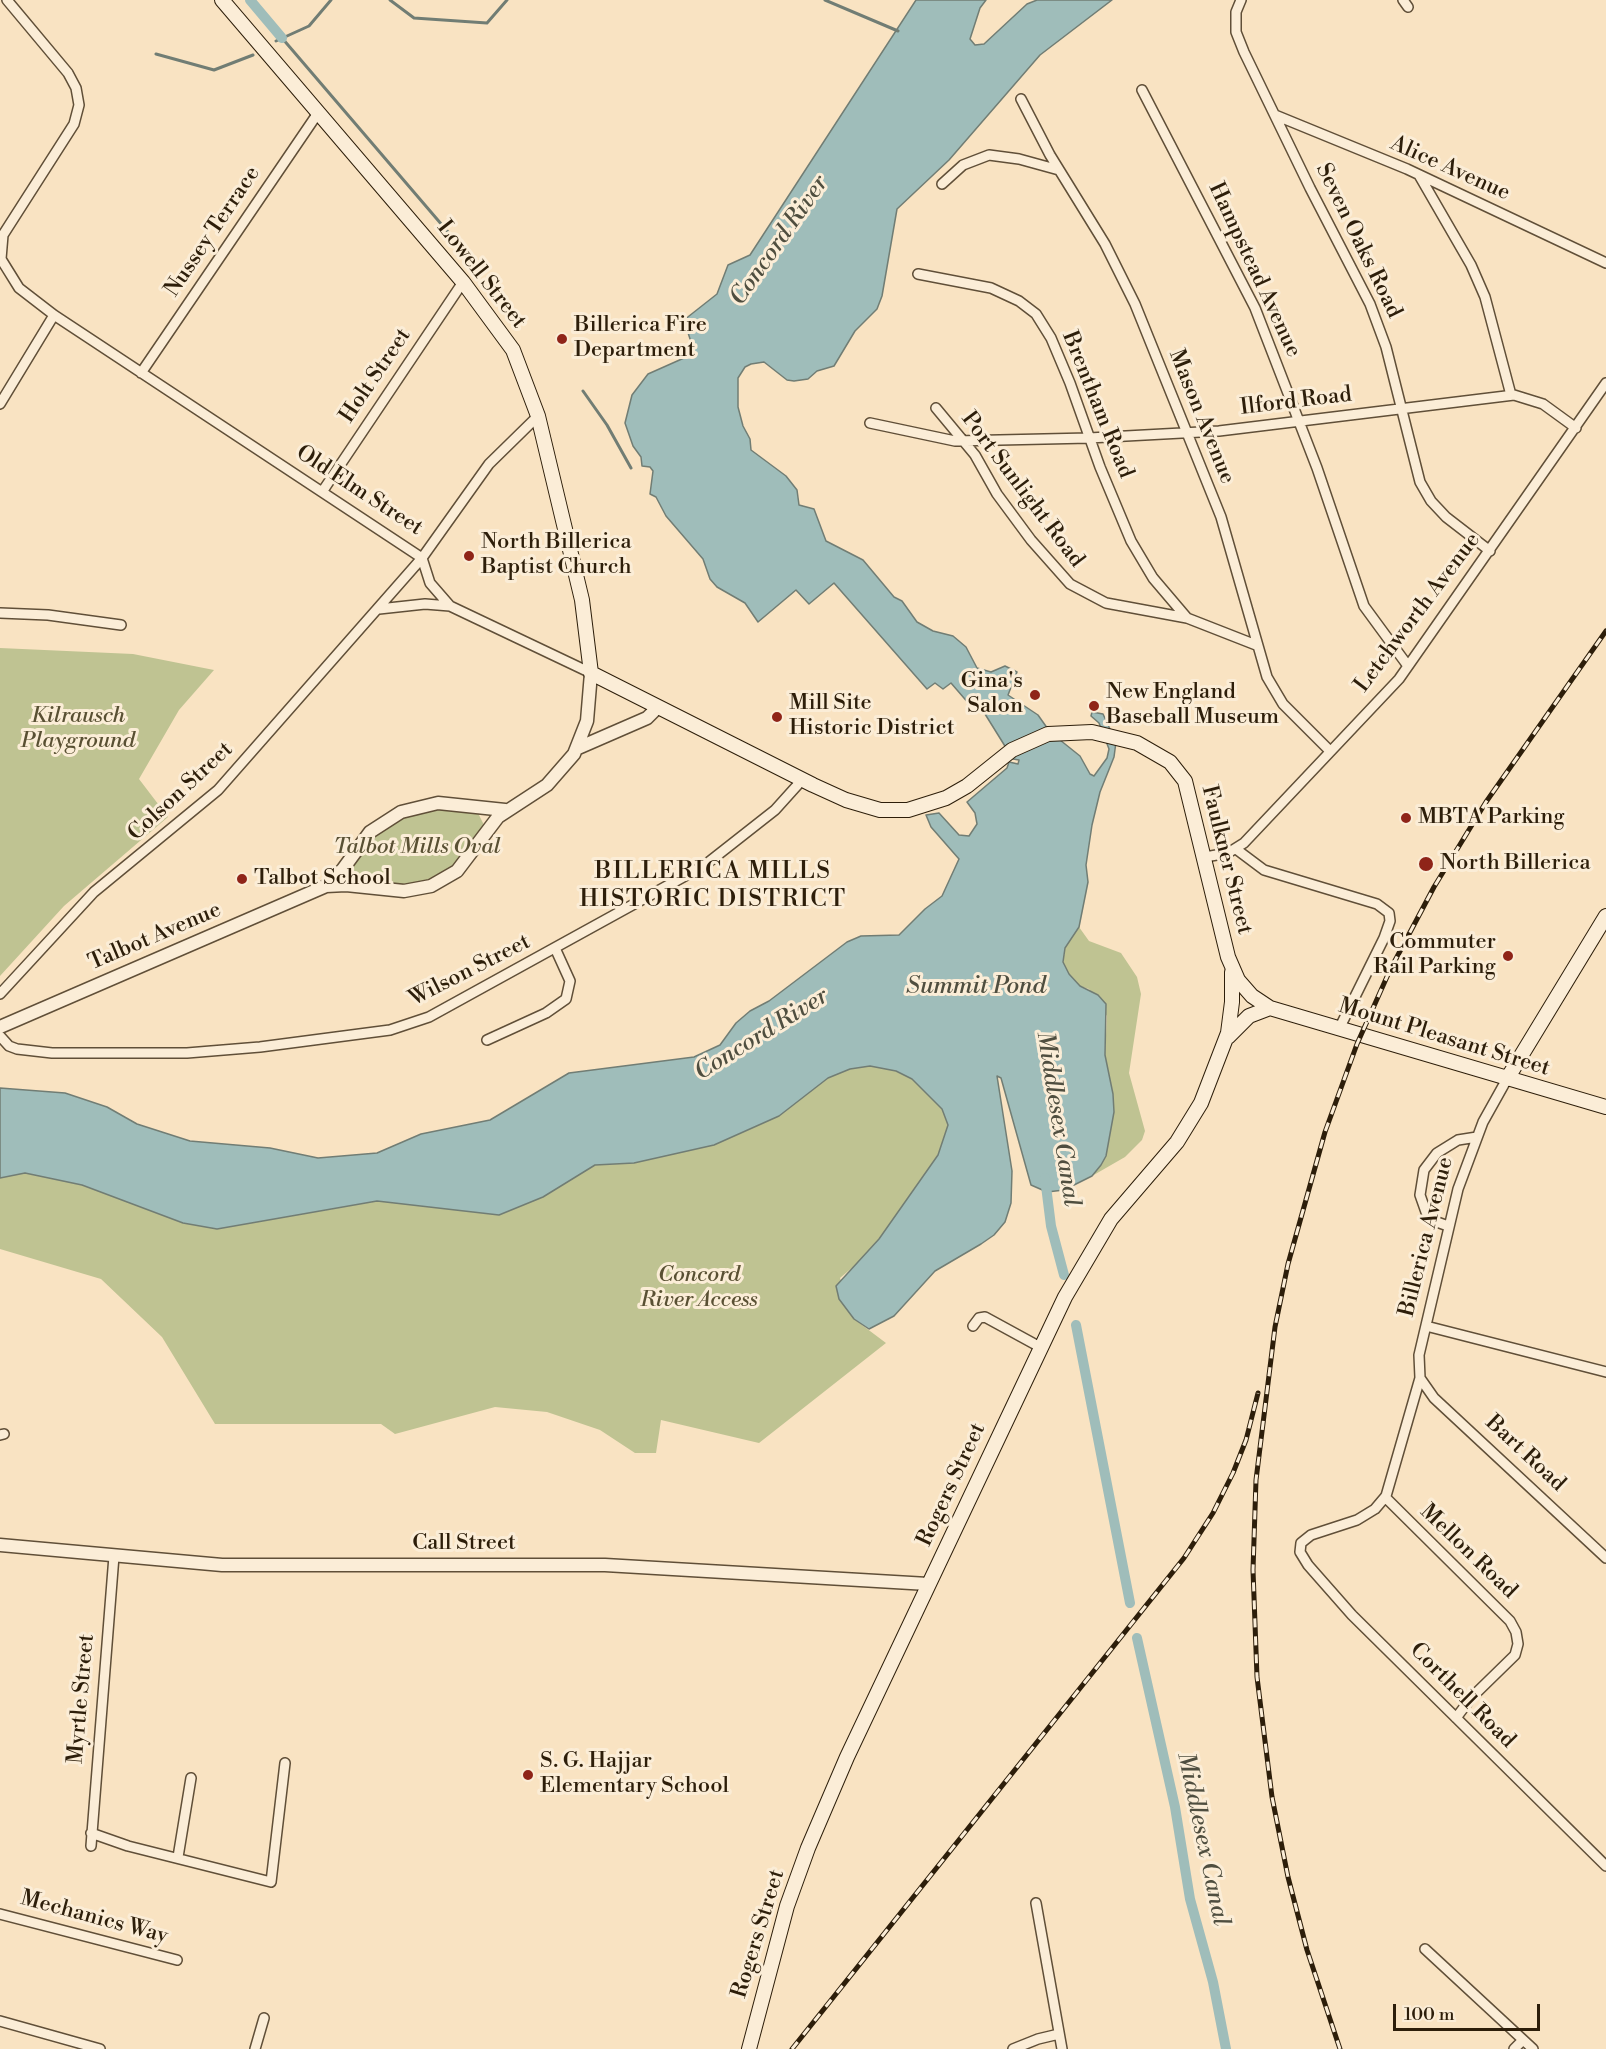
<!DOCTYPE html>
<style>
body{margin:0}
#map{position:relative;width:1606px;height:2049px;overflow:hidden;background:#f9e3c2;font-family:"Libre Bodoni",serif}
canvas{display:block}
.scale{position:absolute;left:1393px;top:2004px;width:147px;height:27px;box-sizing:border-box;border:3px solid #2d1e0a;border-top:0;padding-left:8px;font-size:18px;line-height:21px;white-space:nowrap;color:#2d1e0a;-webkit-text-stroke:4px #fbedd7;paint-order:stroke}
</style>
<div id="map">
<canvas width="1606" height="2049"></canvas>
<div class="scale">100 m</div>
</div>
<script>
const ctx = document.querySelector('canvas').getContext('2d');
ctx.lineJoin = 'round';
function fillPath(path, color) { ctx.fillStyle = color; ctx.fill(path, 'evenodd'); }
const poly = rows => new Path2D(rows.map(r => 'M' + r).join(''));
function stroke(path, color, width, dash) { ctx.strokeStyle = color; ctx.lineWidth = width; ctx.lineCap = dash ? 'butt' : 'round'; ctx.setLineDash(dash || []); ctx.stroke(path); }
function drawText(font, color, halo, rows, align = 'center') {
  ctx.font = font + ' "Libre Bodoni",serif'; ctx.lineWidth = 6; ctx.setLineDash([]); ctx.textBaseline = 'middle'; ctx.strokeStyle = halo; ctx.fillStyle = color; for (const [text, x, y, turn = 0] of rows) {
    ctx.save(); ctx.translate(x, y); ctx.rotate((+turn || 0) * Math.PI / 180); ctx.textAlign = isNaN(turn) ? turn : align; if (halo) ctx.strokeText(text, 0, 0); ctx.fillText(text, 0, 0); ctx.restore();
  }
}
fillPath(poly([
 [0,648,133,654,214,670,179,710,139,779,168,817,64,906,0,976],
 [424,805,478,813,484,825,484,836,475,850,431,886,364,884,356,879,353,875,352,864,361,842],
 [1079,927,1089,941,1121,953,1137,977,1141,994,1129,1073,1145,1131,1142,1140,1125,1157,1092,1176,1101,1165,1114,1112,1113,1093,1105,1055,1107,1016,1089,989,1080,986,1069,974,1063,963,1065,948],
 [870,1066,896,1071,912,1079,942,1109,949,1125,938,1155,879,1239,860,1261,840,1278,854,1319,886,1343,759,1443,661,1420,656,1453,635,1453,600,1430,547,1412,495,1407,395,1434,381,1424,215,1424,162,1337,101,1279,0,1249,0,1178,25,1173,82,1185,183,1223,217,1229,378,1201,499,1215,543,1197,595,1165,634,1163,714,1145,779,1116,828,1078,850,1069]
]), '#bfc392');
const water = poly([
 [916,0,986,0,980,8,970,39,975,45,984,44,1027,4,1037,0,1112,0,1040,55,949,160,897,209,882,296,877,309,855,331,834,366,817,371,808,379,794,381,787,380,764,362,751,364,745,367,738,378,738,407,743,426,750,439,751,450,786,476,797,490,799,505,814,509,826,541,863,560,894,597,902,601,917,622,933,631,953,636,966,647,977,668,991,672,1005,666,1017,672,1008,695,1038,715,1050,732,1080,756,1090,774,1094,776,1107,758,1109,749,1099,723,1091,716,1092,712,1103,714,1116,742,1114,757,1100,792,1092,825,1086,865,1088,882,1079,927,1065,948,1063,962,1069,974,1080,986,1098,995,1106,1004,1105,1055,1113,1094,1114,1112,1106,1156,1101,1165,1092,1176,1064,1190,1047,1192,1031,1185,1001,1078,997,1076,1012,1171,1011,1203,1005,1222,994,1235,981,1244,935,1271,894,1316,869,1329,854,1319,839,1299,836,1286,879,1239,938,1155,948,1125,942,1109,912,1079,896,1071,870,1066,850,1069,828,1078,779,1116,714,1145,634,1163,595,1165,543,1197,499,1215,377,1201,217,1229,183,1223,82,1185,25,1173,0,1178,0,1088,65,1093,107,1107,137,1124,190,1141,270,1148,318,1158,377,1153,421,1134,490,1120,569,1073,694,1057,720,1045,736,1023,750,1011,769,1001,847,942,861,936,899,935,925,909,942,896,959,859,931,827,926,815,939,813,959,835,969,836,977,824,975,813,967,802,1007,768,1009,762,1018,764,1019,760,1013,759,985,714,974,703,970,705,951,683,943,689,935,683,927,689,834,583,809,604,796,590,758,622,745,603,717,587,710,579,703,559,666,516,656,497,650,494,653,471,650,467,642,466,641,457,633,446,625,423,632,395,648,374,684,358,691,342,684,320,717,294,728,265,750,255,916,0]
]);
fillPath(water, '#9fbdba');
stroke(water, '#717d74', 1.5);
stroke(poly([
 [390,0,414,18,487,23,507,0],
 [825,0,898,31],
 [282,38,472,260],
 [276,41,309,26,331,0],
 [156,54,214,70,253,55],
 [583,391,607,425,631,468]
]), '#717d74', 3);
stroke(poly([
 [250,0,282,38],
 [1045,1178,1051,1226,1064,1275],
 [1076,1325,1130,1603],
 [1137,1638,1175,1807,1190,1899,1213,1982,1226,2049]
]), '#9fbdba', 10);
const minor = poly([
 [7,0,68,73,76,88,79,105,74,124,3,235,1,259,19,288,54,315,422,558,430,583,450,606,591,673],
 [1241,0,1236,12,1236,32,1244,52,1310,188,1370,304,1386,347,1420,482,1431,501,1446,517,1490,551],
 [1403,0,1408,7],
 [1142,90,1255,308,1317,468,1364,606,1408,666],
 [1021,99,1050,155,1105,244,1135,304,1221,517,1267,677,1283,704,1330,751],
 [1275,115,1407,169,1606,263],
 [1419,175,1471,265,1485,297,1511,395],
 [942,184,963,165,989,155,1019,159,1059,170],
 [918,274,991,288,1019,301,1036,314,1051,338,1070,383,1100,467,1131,541,1153,578,1187,618],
 [141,373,318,113],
 [0,404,54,315],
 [936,408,975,455,997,494,1031,540,1070,584,1106,603,1187,618,1256,645],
 [870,423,955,441,1089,438,1219,431,1514,395,1543,404,1576,428],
 [322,492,463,282],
 [379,609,425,604,450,606],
 [0,613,48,615,121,625],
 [1236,849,1264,870,1377,904,1389,913,1390,921,1384,938,1339,1029],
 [1205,857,1228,853,1244,843,1399,679,1606,383],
 [0,994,94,892,218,790,422,558,489,464,538,416],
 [0,1036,9,1046,17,1049,52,1053,187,1053,260,1047,390,1030,429,1017,705,865,775,810,802,780],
 [487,1040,546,1013,566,999,570,981,555,948],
 [1507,1079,1483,1122,1458,1189,1419,1355,1420,1378,1386,1496,1375,1509,1357,1520,1311,1535,1301,1543,1300,1552,1308,1565,1352,1615,1606,1866],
 [1448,1226,1437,1222,1426,1212,1420,1195,1424,1170,1437,1153,1458,1140,1477,1137],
 [973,1326,979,1318,985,1317,1040,1347],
 [1426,1326,1606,1372],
 [1420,1378,1434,1398,1606,1558],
 [0,1435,4,1434],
 [1385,1497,1510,1621,1516,1632,1518,1644,1515,1655,1471,1698,1456,1718],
 [91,1833,128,1846,271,1882,285,1763],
 [91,1846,114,1556],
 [178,1857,191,1778],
 [1036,1903,1062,2049],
 [0,1914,177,1960],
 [1425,1949,1533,2049],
 [0,2021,100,2049],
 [255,2049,264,2018],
 [1013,2049,1038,2039,1059,2034],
 [1514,2049,1523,2040]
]);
const tertiary = poly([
 [578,748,647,718,658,707],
 [326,886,346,885,404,891,431,886,457,871,498,817,547,785,574,754,587,721,591,673],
 [0,1027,326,886,343,869,370,832,401,812,438,803,505,810],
 [0,1545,222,1565,605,1565,928,1584]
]);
const secondary = poly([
 [222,0,463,282,513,350,538,416,582,600,591,673,813,785,846,800,880,810,908,810,946,798,967,786,1012,750,1048,734,1092,732,1137,743,1170,762,1185,781,1228,957,1238,980,1252,996,1270,1008,1606,1107],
 [1228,1037,1249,1016,1270,1008],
 [1507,1079,1606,916],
 [749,2049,787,1906,808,1848,847,1757,1065,1297,1111,1219,1177,1142,1201,1103,1228,1033,1232,1002,1232,972]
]);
stroke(minor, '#604f38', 12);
stroke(tertiary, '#604f38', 15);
stroke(secondary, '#2d1e0a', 16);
stroke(minor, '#fbedd7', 9);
stroke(tertiary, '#fbedd7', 12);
stroke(secondary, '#fbedd7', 14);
const rail = poly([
 [792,2049,1184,1558,1213,1513,1233,1473,1246,1440,1258,1393],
 [1340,2049,1307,1950,1288,1877,1272,1797,1257,1677,1253,1570,1256,1480,1275,1327,1288,1264,1325,1132,1357,1044,1390,970,1434,887,1486,802,1606,631]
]);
stroke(rail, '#2d1e0a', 5);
stroke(rail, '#fbedd7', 3, [9]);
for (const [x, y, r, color] of [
 [562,339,6,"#8f2418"],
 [469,556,6,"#8f2418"],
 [1035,695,6,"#8f2418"],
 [1094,706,6,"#8f2418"],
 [777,717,6,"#8f2418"],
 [1406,818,6,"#8f2418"],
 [1426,864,8,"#8f2418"],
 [242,879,6,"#8f2418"],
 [1508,956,6,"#8f2418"],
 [528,1775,6,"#8f2418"]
]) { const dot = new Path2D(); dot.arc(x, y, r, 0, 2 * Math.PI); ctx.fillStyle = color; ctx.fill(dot); stroke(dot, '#fbedd7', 2); }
drawText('22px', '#2d1e0a', '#fbedd7', [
 ["Alice Avenue",1450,169,24],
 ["Nussey Terrace",213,232,-56],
 ["Seven Oaks Road",1358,241,64],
 ["Hampstead Avenue",1254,270,65],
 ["Lowell Street",481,275,52],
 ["Holt Street",376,376,-56],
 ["Ilford Road",1296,402,-7],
 ["Brentham Road",1097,405,68],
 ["Mason Avenue",1201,417,68],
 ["Port Sunlight Road",1022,490,53],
 ["Old Elm Street",359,491,33],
 ["Letchworth Avenue",1418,613,-53],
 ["Colson Street",181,792,-43],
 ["Faulkner Street",1226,860,76],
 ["Talbot Avenue",155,937,-23],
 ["Wilson Street",470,971,-27],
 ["Mount Pleasant Street",1444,1038,17],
 ["Billerica Avenue",1427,1237,-76],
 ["Bart Road",1525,1454,43],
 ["Rogers Street",952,1485,-65],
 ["Call Street",464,1544],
 ["Mellon Road",1468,1552,44],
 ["Corthell Road",1462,1696,45],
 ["Myrtle Street",82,1699,-85],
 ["Mechanics Way",94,1918,15],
 ["Rogers Street",759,1934,-73]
]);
drawText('22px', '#2d1e0a', '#fbedd7', [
 ["Billerica Fire",574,326],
 ["Department",574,351],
 ["North Billerica",481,543],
 ["Baptist Church",481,568],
 ["Gina's",1023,682,"right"],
 ["Salon",1023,707,"right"],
 ["New England",1106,693],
 ["Baseball Museum",1106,718],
 ["Mill Site",789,704],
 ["Historic District",789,729],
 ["MBTA Parking",1418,818],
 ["North Billerica",1440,864],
 ["Talbot School",254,879],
 ["Commuter",1496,943,"right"],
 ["Rail Parking",1496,968,"right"],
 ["S. G. Hajjar",540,1762],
 ["Elementary School",540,1787]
], 'left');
drawText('italic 22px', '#595033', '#fbedd7', [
 ["Kilrausch",78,717],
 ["Playground",78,742],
 ["Talbot Mills Oval",417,848],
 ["Concord",699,1276],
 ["River Access",699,1301]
]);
drawText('italic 24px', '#4f4e3f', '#fbedd7', [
 ["Concord River",780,241,-55],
 ["Summit Pond",976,987],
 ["Concord River",762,1035,-32],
 ["Middlesex Canal",1057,1119,81],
 ["Middlesex Canal",1202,1839,78]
]);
ctx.letterSpacing = '1.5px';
drawText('24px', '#2d1e0a', '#fbedd7', [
 ["BILLERICA MILLS",713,872],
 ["HISTORIC DISTRICT",713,900]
]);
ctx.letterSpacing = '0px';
</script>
